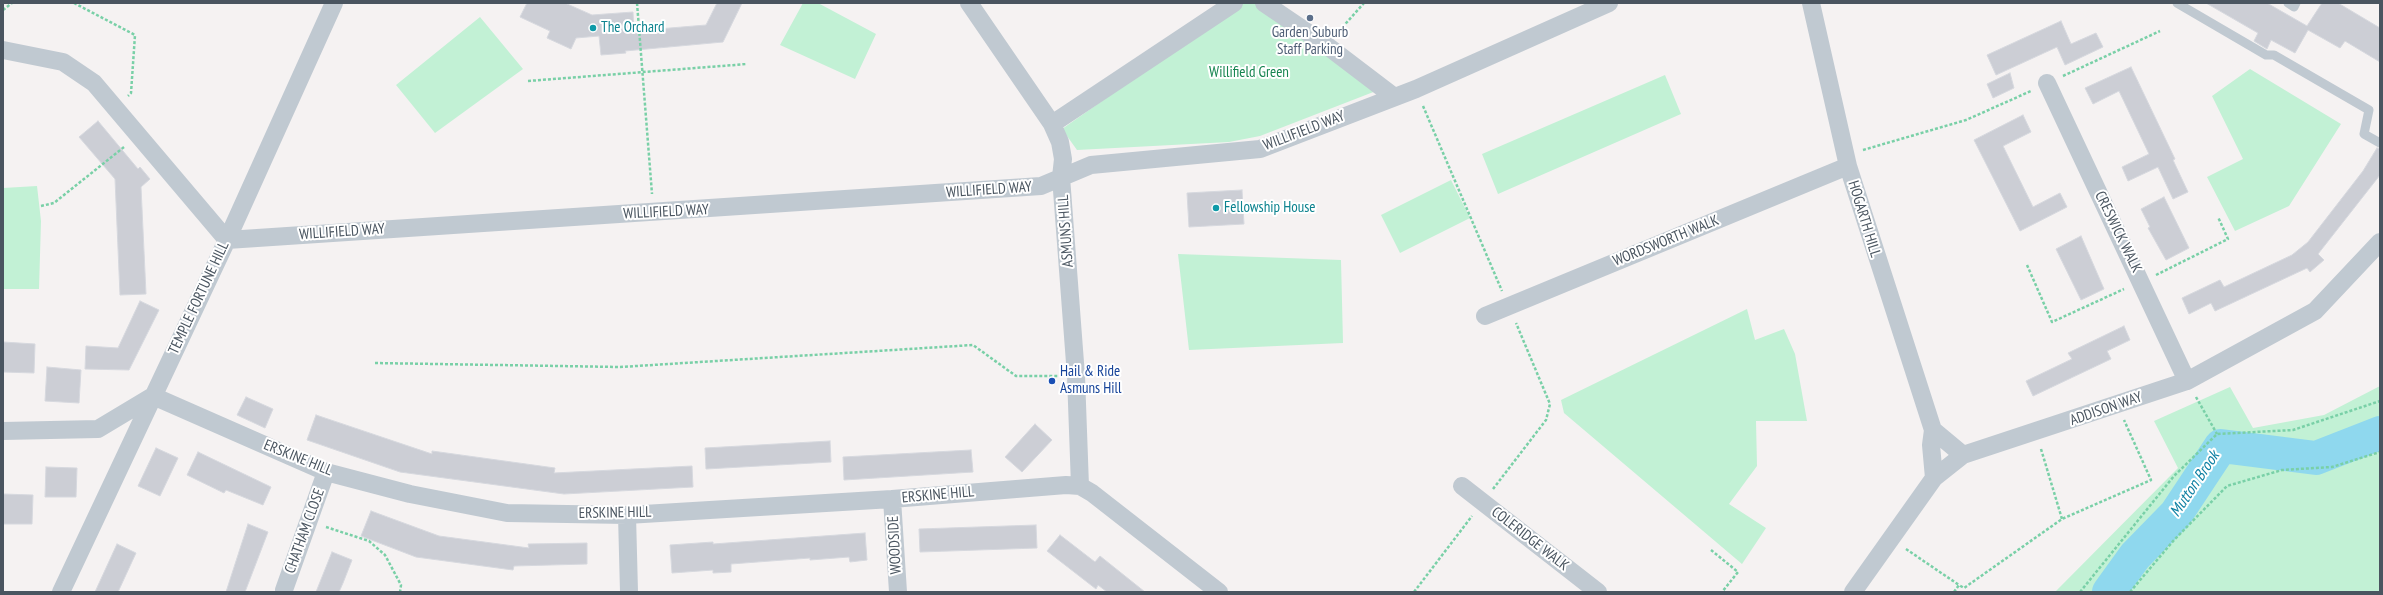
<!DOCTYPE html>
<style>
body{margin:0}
#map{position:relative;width:2383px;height:595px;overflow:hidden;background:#f5f2f2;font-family:"PT Sans Narrow",sans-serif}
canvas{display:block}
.frame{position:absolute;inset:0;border:4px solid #4a5560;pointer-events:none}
</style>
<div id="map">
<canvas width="2383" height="595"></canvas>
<div class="frame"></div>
</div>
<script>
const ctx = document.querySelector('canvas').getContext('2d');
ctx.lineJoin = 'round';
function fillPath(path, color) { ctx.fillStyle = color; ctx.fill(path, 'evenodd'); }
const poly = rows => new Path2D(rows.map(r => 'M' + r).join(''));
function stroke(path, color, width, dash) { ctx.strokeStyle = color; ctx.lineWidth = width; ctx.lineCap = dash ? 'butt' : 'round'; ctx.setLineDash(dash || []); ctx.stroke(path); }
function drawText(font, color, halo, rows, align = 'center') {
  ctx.font = font + ' "PT Sans Narrow",sans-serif'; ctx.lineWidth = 4; ctx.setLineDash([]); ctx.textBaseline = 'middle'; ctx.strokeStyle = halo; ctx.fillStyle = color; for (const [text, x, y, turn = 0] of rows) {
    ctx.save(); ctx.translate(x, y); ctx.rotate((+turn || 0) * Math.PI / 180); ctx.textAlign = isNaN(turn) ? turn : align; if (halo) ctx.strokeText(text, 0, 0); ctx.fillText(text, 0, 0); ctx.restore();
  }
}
fillPath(poly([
 [803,3,818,3,876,34,855,79,780,45],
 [1242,3,1256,3,1376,91,1260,136,1229,142,1077,150,1062,129],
 [480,17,523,69,435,133,396,85],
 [2250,69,2341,124,2289,206,2235,231,2207,177,2243,159,2212,96],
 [1665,75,1681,114,1498,194,1482,154],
 [1451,180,1470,218,1400,253,1381,215],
 [37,186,41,221,39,289,3,289,3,188],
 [1178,254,1341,260,1343,343,1189,350],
 [1747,309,1755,340,1784,329,1795,354,1807,421,1756,421,1757,466,1729,504,1766,528,1742,564,1564,413,1561,400],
 [2380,386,2380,592,2055,592,2178,468,2154,421,2230,387,2253,428,2324,415]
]), '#c2f1d5');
stroke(poly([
 [2109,592,2135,556,2176,514,2221,446,2316,458,2380,433]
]), '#8fd8ee', 34);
const building = poly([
 [527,3,565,3,592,15,633,12,634,31,706,25,717,3,742,3,723,42,625,51,626,53,601,55,599,36,576,38,571,49,547,38,550,31,520,17,527,3],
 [2206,3,2267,3,2307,26,2322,3,2338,3,2380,28,2380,62,2345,41,2340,48,2308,30,2295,53,2271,40,2267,49,2254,41,2258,33,2206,3],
 [2061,21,2071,44,2096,33,2103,47,2065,65,2057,47,1996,75,1987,55,2061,21],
 [2131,67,2175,159,2173,160,2188,192,2173,199,2158,167,2128,181,2122,167,2149,154,2119,91,2093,104,2085,88,2131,67],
 [2010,73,2014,88,1993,98,1987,84,2010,73],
 [2023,115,2031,132,2003,146,2033,207,2060,193,2067,207,2020,231,1974,140,2023,115],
 [98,121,138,169,140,167,150,179,141,187,146,294,120,295,115,179,79,137,98,121],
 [2377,148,2380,149,2380,175,2318,254,2324,260,2310,272,2307,268,2215,311,2211,303,2189,314,2182,298,2220,280,2224,287,2292,255,2308,242,2363,171,2377,148],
 [1242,190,1244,224,1189,227,1187,193,1242,190],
 [2164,197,2189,248,2166,260,2148,228,2150,227,2141,209,2164,197],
 [2081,236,2104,289,2081,300,2056,249,2081,236],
 [140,301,159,310,129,370,85,369,86,346,118,348,140,301],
 [2124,326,2130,340,2107,351,2111,359,2033,396,2026,381,2072,359,2068,353,2124,326],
 [3,342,35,344,34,373,3,372,3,342],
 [47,367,81,370,79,403,45,401,47,367],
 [246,397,273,409,265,428,237,415,246,397],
 [316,415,432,454,432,451,555,468,554,473,692,466,693,487,564,494,400,472,307,440,316,415],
 [1035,424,1052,440,1022,472,1005,457,1035,424],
 [830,441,831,462,706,469,705,448,830,441],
 [156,448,178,458,160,496,138,486,156,448],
 [971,450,973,472,844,480,843,457,971,450],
 [198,452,271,487,263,505,226,490,224,493,187,475,198,452],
 [46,467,77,468,76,497,45,497,46,467],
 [3,494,33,495,32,524,3,524,3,494],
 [371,511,439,536,529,548,528,544,587,543,587,564,514,566,513,570,416,557,361,536,371,511],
 [248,524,268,532,245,592,226,592,248,524],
 [1036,525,1037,548,920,552,919,529,1036,525],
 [865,533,867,560,850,562,849,557,810,560,810,558,731,564,731,572,713,573,713,570,672,573,670,545,713,542,713,544,865,533],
 [1060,535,1095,562,1100,556,1145,592,1107,592,1098,585,1096,589,1047,551,1060,535],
 [117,544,136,553,118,592,95,592,117,544],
 [332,552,352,560,343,583,339,592,316,592,332,552]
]);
fillPath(building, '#ccced5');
stroke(building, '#d6d8de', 1);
stroke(poly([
 [74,3,135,35,131,93,128,96],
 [637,3,652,194],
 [3,10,12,3],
 [1339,31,1364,3],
 [2063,76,2160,31],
 [528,81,747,64],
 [1423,106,1502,291],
 [1863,150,1966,120,2031,91],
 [41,206,54,203,124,147],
 [2027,265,2052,322,2124,289],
 [2156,275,2228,239,2218,217],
 [375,363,620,367,973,345,1016,376,1058,376],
 [2196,397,2217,434],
 [2041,449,2062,519],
 [1493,489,1546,420,1550,404,1516,323],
 [326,527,369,541,385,555,401,585,400,592],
 [1906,549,1959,585],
 [1711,550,1738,572,1722,592],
 [1414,592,1472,516],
 [1954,592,1959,585,1964,588,2062,519,2151,480,2124,420],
 [2080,592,2174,476,2217,434,2293,430,2380,401],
 [2130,592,2174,540,2227,486,2282,470,2332,467,2380,452]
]), '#79d0a7', 2.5, [3, 2]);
stroke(poly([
 [2177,3,2266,55,2274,55,2369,110,2364,134,2380,143],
 [2288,3,2294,7,2296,3]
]), '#c0c9d1', 9);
stroke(poly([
 [969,3,1052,124,1060,142,1063,159,1061,177,1076,376,1080,486],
 [1264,3,1326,45,1393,96],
 [1811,3,1848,166,1933,430,1931,445,1934,478],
 [3,50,63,62,94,83,227,240,1041,186,1091,165,1260,149,1416,89,1609,3],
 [2047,83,2187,381],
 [1052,124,1234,3],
 [1485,316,1848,166],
 [1933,430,1963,455],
 [3,431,98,429,153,396,326,472,410,494,507,513,627,515,892,499,1066,485,1080,486,1092,493,1219,592],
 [1462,486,1598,592],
 [892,499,898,592],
 [627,515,629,592],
 [284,590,326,472],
 [61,592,227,240,334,3],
 [1853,592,1934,478,1963,455,2187,381,2315,311,2380,242]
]), '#c0c9d1', 18);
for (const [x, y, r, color] of [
 [1310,18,4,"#5c6f8a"],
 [593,28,4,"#0f9aa8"],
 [1216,208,4,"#0f9aa8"],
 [1052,381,4,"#1a4fb4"]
]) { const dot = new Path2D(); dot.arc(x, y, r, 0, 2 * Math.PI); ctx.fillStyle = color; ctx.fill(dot); stroke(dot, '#fff', 1.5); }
drawText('15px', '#0d838f', '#fff', [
 ["The Orchard",601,28],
 ["Fellowship House",1224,208]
], 'left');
drawText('15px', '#4e5e75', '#fff', [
 ["Garden Suburb",1310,33],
 ["Staff Parking",1310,50]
]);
drawText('15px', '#178551', '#fff', [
 ["Willifield Green",1249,73]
]);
drawText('15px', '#4a5560', '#fff', [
 ["WILLIFIELD WAY",1304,131,-21],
 ["WILLIFIELD WAY",989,190,-4],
 ["WILLIFIELD WAY",666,212,-3],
 ["HOGARTH HILL",1864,219,73],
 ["ASMUNS HILL",1066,231,-94],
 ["WILLIFIELD WAY",342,232,-4],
 ["CRESWICK WALK",2118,232,64],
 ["WORDSWORTH WALK",1666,241,-22],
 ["TEMPLE FORTUNE HILL",199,298,-65],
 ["ADDISON WAY",2106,409,-19],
 ["ERSKINE HILL",298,458,22],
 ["ERSKINE HILL",938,495,-5],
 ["ERSKINE HILL",615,513,-1],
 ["CHATHAM CLOSE",305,531,-70],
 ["COLERIDGE WALK",1530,539,38],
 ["WOODSIDE",895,545,-93]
]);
drawText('15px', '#164399', '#fff', [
 ["Hail & Ride",1060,372],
 ["Asmuns Hill",1060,389]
], 'left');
drawText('italic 16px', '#0c7fa2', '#fff', [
 ["Mutton Brook",2195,484,-56]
]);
</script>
